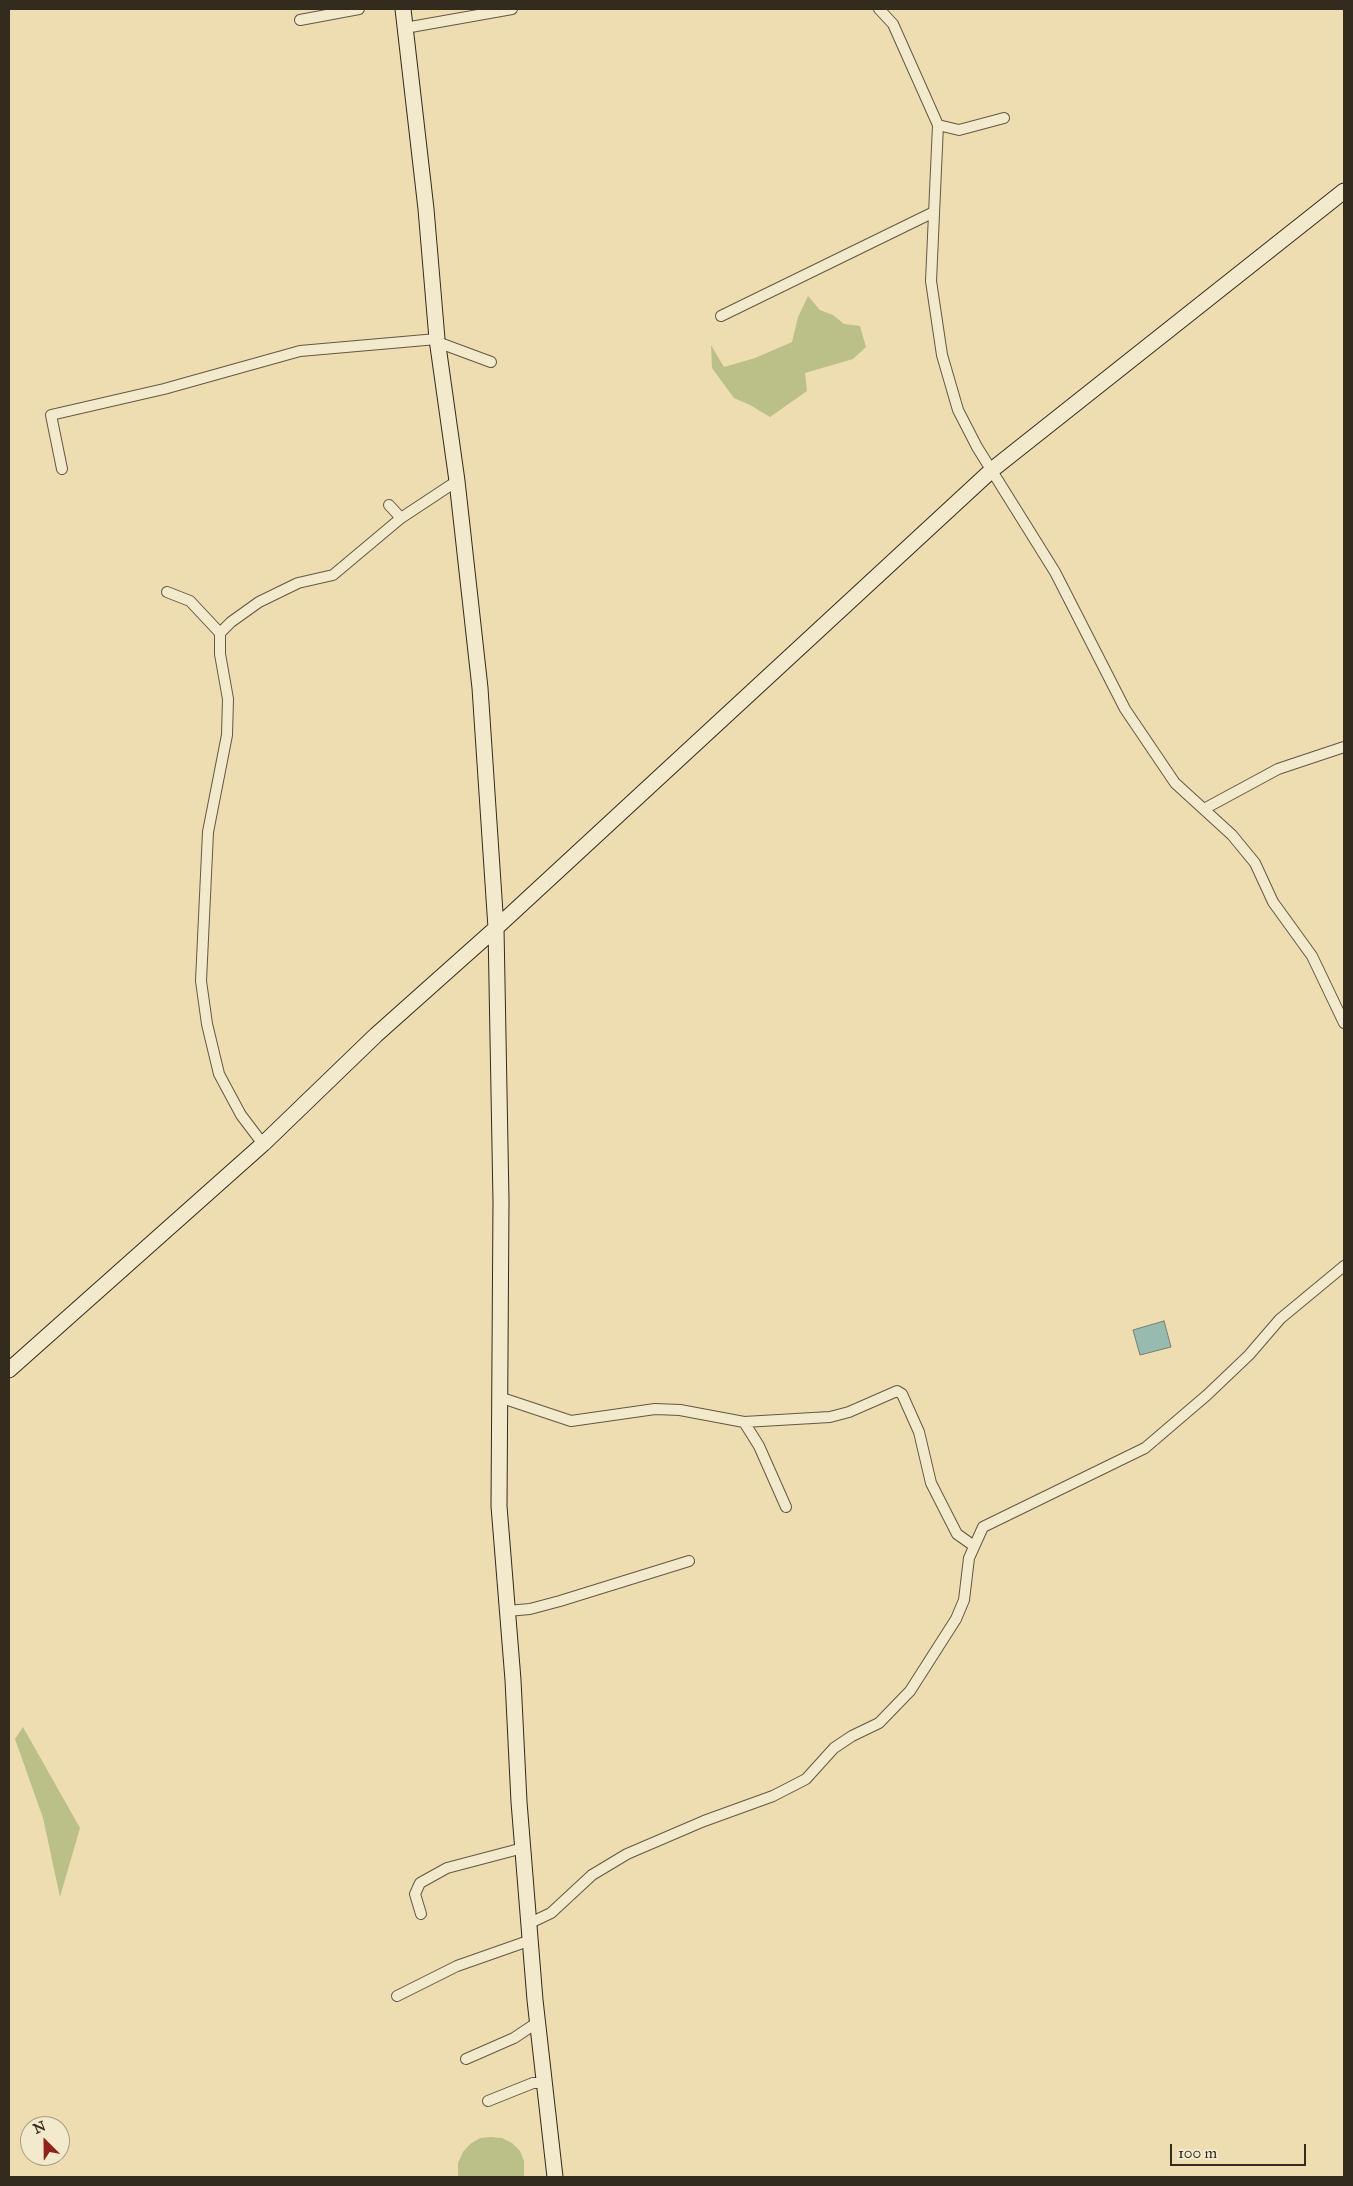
<!DOCTYPE html>
<style>
body{margin:0}
#map{position:relative;width:1353px;height:2186px;overflow:hidden;background:#edddb1;font-family:"IM FELL Great Primer",serif}
canvas{display:block}
.frame{position:absolute;inset:0;border:10px solid #342b1f;pointer-events:none}
.north{position:absolute;left:20px;top:2116px;width:50px;height:50px;box-sizing:border-box;background:#f3e9cc;border:1px solid #a79d87;border-radius:50%;rotate:337deg;font-size:14px;font-weight:700;line-height:20px;text-align:center;color:#342b1f}
.north::after{content:'';display:block;margin:auto;width:18px;height:22px;background:#8f2418;clip-path:polygon(50% 0,100% 100%,50% 72%,0 100%)}
.scale{position:absolute;left:1170px;top:2144px;width:136px;height:22px;box-sizing:border-box;border:2px solid #342b1f;border-top:0;padding-left:6px;font-size:15px;line-height:18px;white-space:nowrap;color:#342b1f;-webkit-text-stroke:4px #f3e9cc;paint-order:stroke}
</style>
<div id="map">
<canvas width="1353" height="2186"></canvas>
<div class="frame"></div>
<div class="north">N</div>
<div class="scale">100 m</div>
</div>
<script>
const ctx = document.querySelector('canvas').getContext('2d');
ctx.lineJoin = 'round';
function fillPath(path, color) { ctx.fillStyle = color; ctx.fill(path, 'evenodd'); }
const poly = rows => new Path2D(rows.map(r => 'M' + r).join(''));
function stroke(path, color, width, dash) { ctx.strokeStyle = color; ctx.lineWidth = width; ctx.lineCap = dash ? 'butt' : 'round'; ctx.setLineDash(dash || []); ctx.stroke(path); }
fillPath(poly([
 [808,296,820,310,833,315,844,324,860,326,866,347,853,359,805,373,807,391,770,417,750,405,734,398,712,368,711,345,724,367,755,358,792,342,798,317],
 [23,1727,80,1828,60,1897,43,1818,15,1739],
 [491,2137,502,2138,512,2143,520,2151,524,2161,524,2177,458,2177,458,2163,463,2152,470,2144,480,2138]
]), '#bbc089');
const water = poly([
 [1164,1321,1171,1347,1140,1355,1133,1330,1164,1321]
]);
fillPath(water, '#99bbaf');
stroke(water, '#718175', 1);
const street = poly([
 [879,9,893,24,938,125,931,281,942,355,958,410,977,447,1055,572,1125,709,1175,783,1232,835,1255,863,1273,902,1312,956,1344,1023],
 [300,20,359,9],
 [405,28,512,9],
 [938,125,959,130,1004,118],
 [721,316,932,213],
 [437,342,491,362],
 [62,469,51,415,164,389,300,351,437,339],
 [389,505,401,518],
 [167,592,190,601,220,633],
 [1204,809,1278,769,1344,747],
 [263,1144,241,1115,219,1074,207,1024,201,981,208,832,227,735,228,699,220,654,220,633,231,622,259,602,298,583,333,575,401,518,457,481],
 [499,1397,571,1421,655,1409,680,1410,744,1422,830,1417,849,1412,897,1391,902,1394,919,1432,931,1483,957,1534,974,1546],
 [744,1422,759,1446,786,1507],
 [507,1611,530,1609,560,1601,689,1561],
 [421,1914,415,1894,420,1883,447,1868,523,1848],
 [530,1923,551,1913,592,1875,627,1854,704,1821,773,1796,806,1779,834,1748,852,1736,879,1723,910,1691,956,1619,964,1600,969,1558,983,1527,1145,1448,1207,1395,1249,1355,1280,1319,1344,1266],
 [397,1996,457,1966,531,1940],
 [466,2059,514,2038,538,2022],
 [488,2101,533,2083,545,2083]
]);
const secondary = poly([
 [403,9,426,209,437,339,457,481,480,688,496,928,501,1201,499,1506,513,1680,519,1802,535,2000,555,2177],
 [9,1370,263,1144,376,1035,496,928,993,469,1344,191]
]);
stroke(street, '#625844', 12);
stroke(secondary, '#342b1f', 17);
stroke(street, '#f3e9cc', 10);
stroke(secondary, '#f3e9cc', 15);
</script>
